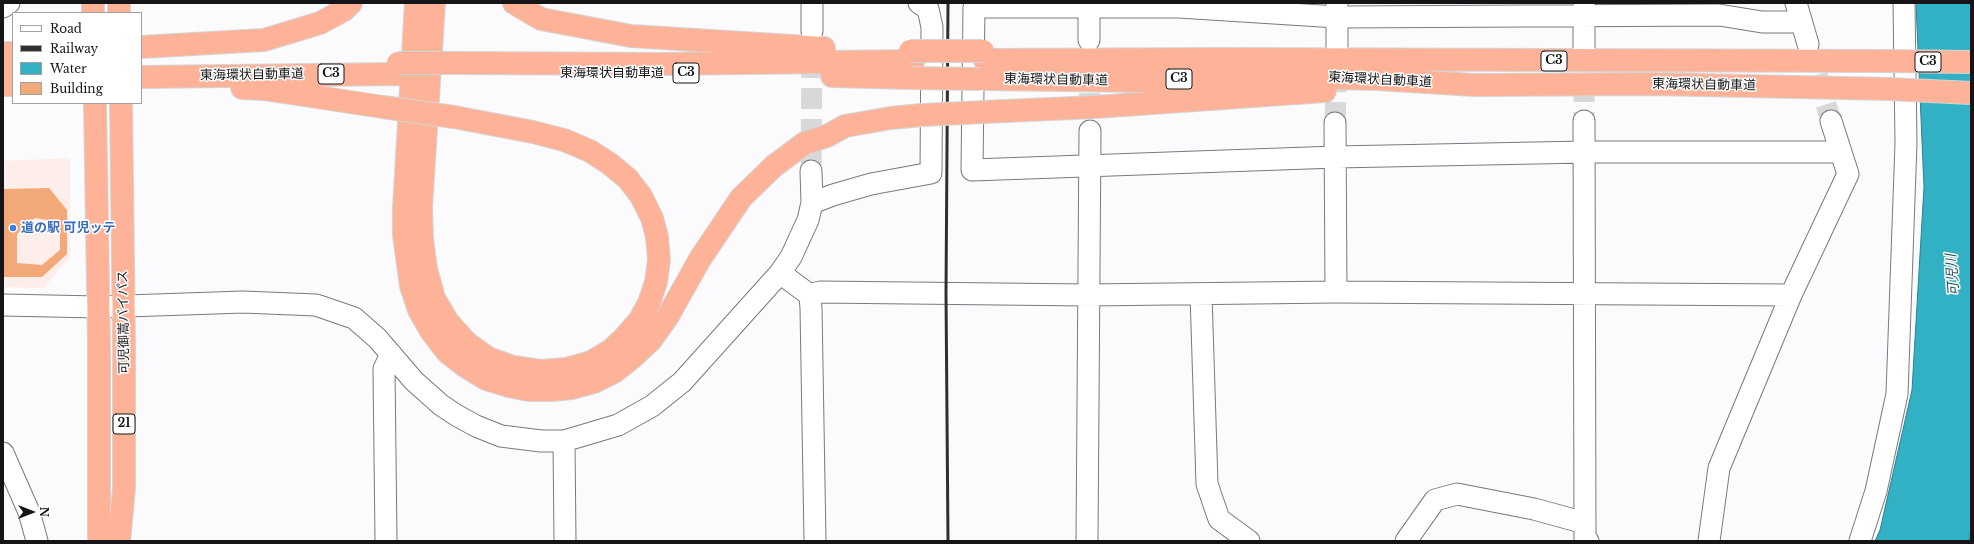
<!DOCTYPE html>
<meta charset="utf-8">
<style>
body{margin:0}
#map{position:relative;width:1974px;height:544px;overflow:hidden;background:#fbfbfe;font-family:"Libre Baskerville",serif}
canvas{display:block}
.frame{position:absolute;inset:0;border:4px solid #151517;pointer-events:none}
.legend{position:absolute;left:12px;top:12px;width:130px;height:92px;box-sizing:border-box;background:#fff;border:1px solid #a1a1a2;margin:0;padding:5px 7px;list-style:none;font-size:12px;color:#151517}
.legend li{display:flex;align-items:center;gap:8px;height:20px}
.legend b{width:20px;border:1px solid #a1a1a2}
.north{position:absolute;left:12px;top:492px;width:40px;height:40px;-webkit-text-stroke:3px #fff;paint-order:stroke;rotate:90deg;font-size:11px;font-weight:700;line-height:16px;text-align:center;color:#151517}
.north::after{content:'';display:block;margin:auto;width:14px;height:18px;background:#151517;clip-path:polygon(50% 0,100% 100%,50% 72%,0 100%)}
</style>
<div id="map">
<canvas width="1974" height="544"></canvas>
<div class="frame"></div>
<ul class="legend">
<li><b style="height:5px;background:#fff"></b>Road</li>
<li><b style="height:5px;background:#303032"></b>Railway</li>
<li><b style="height:11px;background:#31b1c3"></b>Water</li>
<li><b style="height:11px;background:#f3a878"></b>Building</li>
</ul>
<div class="north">N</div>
</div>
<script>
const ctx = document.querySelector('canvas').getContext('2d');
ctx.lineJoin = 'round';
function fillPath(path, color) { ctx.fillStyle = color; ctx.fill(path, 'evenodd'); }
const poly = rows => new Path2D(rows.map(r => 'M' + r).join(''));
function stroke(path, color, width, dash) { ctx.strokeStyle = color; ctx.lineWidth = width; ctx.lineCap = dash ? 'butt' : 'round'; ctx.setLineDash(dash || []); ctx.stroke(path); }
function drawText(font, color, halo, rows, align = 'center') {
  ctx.font = font + ' "Libre Baskerville","Noto Sans JP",serif'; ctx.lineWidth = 3; ctx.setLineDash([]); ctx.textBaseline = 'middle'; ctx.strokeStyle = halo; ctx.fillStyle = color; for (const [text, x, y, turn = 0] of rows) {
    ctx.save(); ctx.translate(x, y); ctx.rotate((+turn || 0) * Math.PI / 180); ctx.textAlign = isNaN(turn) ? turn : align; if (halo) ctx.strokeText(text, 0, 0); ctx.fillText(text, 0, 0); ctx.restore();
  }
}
fillPath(poly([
 [70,158,70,257,44,288,3,287,3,161]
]), '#fdedeb');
const water = poly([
 [1916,3,1971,3,1971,529,1969,541,1875,541,1880,530,1912,390,1924,187,1916,3]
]);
fillPath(water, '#31b1c3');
stroke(water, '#29828f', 1);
fillPath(poly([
 [49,188,67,210,67,254,42,277,3,277,3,189],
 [35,218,60,222,60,250,42,265,17,263,17,234]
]), '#f3a878');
stroke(poly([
 [1808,45,1831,121],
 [1584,50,1584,121],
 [1089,62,1090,131],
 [1335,123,1337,60],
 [811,171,812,44]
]), '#d8d8db', 21, [21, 10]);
const minor = poly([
 [812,3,812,31],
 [1796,3,1808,44],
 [1089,6,1089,40],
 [3,7,9,3],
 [1800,22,1762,22,1719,15,1337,17,1179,7,974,7,972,170,1336,157,1585,152,1841,152],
 [1337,50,1337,4],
 [1584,50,1584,3],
 [1584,121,1585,539,1588,541],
 [1335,123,1336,292],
 [812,203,833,195,871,184,931,173,932,27,928,9,919,3],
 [780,273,807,293,810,297,811,308,815,541],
 [1201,294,1207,484,1219,519,1249,541],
 [809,295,820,292,1088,295,1336,292,1791,295],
 [3,305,98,307,243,302,316,305,354,318,377,338,414,381,441,405,456,415,476,426,501,436,541,441,564,441,618,425,652,406,682,382,780,273,791,257,808,220,812,203,811,171],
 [564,441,565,541],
 [3,453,29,512,37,541],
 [386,541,384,369,391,354],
 [1087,541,1090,131],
 [1406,541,1435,500,1457,494,1534,509,1585,523],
 [1709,541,1719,468,1791,295,1848,174,1831,121],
 [1860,541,1876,491,1897,394,1906,143,1904,3]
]);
const highway = poly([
 [93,3,93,13],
 [119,3,119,13],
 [416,3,404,208,404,235,411,286,419,310,431,331,447,352,465,366,486,379,509,386,529,390,551,390,572,388,594,382,614,372,633,357,651,340,668,316,700,259,741,198,774,166,805,143,827,136,845,126,891,118,922,115],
 [434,3,421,207,422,239,426,269,434,298,448,322,467,343,488,358,513,367,541,371,566,369,591,362,610,351,624,338,639,321,649,303,656,282,659,260,657,237,652,218,641,196,628,179,610,164,590,151,564,140,533,132,454,117],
 [514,3,541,19,631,36,824,48],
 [141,47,264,40,320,23,344,10,351,3],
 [3,53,13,53],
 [984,60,1224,59,1884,61],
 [460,63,658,64,914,61],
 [3,69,13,68],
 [832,76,911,78],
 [141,77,399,74],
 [981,79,1149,81,1250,76,1377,79,1474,85,1653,84,1889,89],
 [3,85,13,85],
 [242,88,264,89,383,107],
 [95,103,99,346,99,541],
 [984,112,1095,107,1325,91],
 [119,541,124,488,124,345,121,103]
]);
stroke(minor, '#79797e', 23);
stroke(highway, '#d5d5d5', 24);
stroke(minor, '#fff', 21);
stroke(highway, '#feb298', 22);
stroke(poly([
 [948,541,946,293,948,3]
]), '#303032', 3);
const highwayBridge = poly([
 [910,51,983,51],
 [1884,61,1971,62],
 [398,63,460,63],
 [911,78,981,79],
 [1889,89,1971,93],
 [383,107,454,117],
 [922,115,984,112]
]);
stroke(highwayBridge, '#d5d5d5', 24, []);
stroke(highwayBridge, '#feb298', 22);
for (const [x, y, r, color] of [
 [13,228,4,"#3f7fe0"]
]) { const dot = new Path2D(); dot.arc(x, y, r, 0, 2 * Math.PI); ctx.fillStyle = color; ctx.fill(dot); stroke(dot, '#fff', 1.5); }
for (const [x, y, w] of [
 [1554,61,26],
 [1928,62,26],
 [686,73,26],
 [331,74,26],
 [1179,79,26],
 [124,424,22]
]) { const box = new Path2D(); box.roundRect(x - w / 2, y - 10, w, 20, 3); ctx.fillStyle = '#fff'; ctx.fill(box); stroke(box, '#151517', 1); }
drawText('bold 12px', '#151517', null, [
 ["C3",1554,61],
 ["C3",1928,62],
 ["C3",686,73],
 ["C3",331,74],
 ["C3",1179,79],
 ["21",124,424]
]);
drawText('13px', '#151517', '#fff', [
 ["東海環状自動車道",612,73],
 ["東海環状自動車道",252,75,-1],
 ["東海環状自動車道",1056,80,1],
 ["東海環状自動車道",1380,80,3],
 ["東海環状自動車道",1704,85,1],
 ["可児御嵩バイパス",124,322,-91]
]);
drawText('bold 13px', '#366cbe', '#fff', [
 ["道の駅 可児ッテ",21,228]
], 'left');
drawText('italic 14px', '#1d5159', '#fff', [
 ["可児川",1953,275,-94]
]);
</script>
